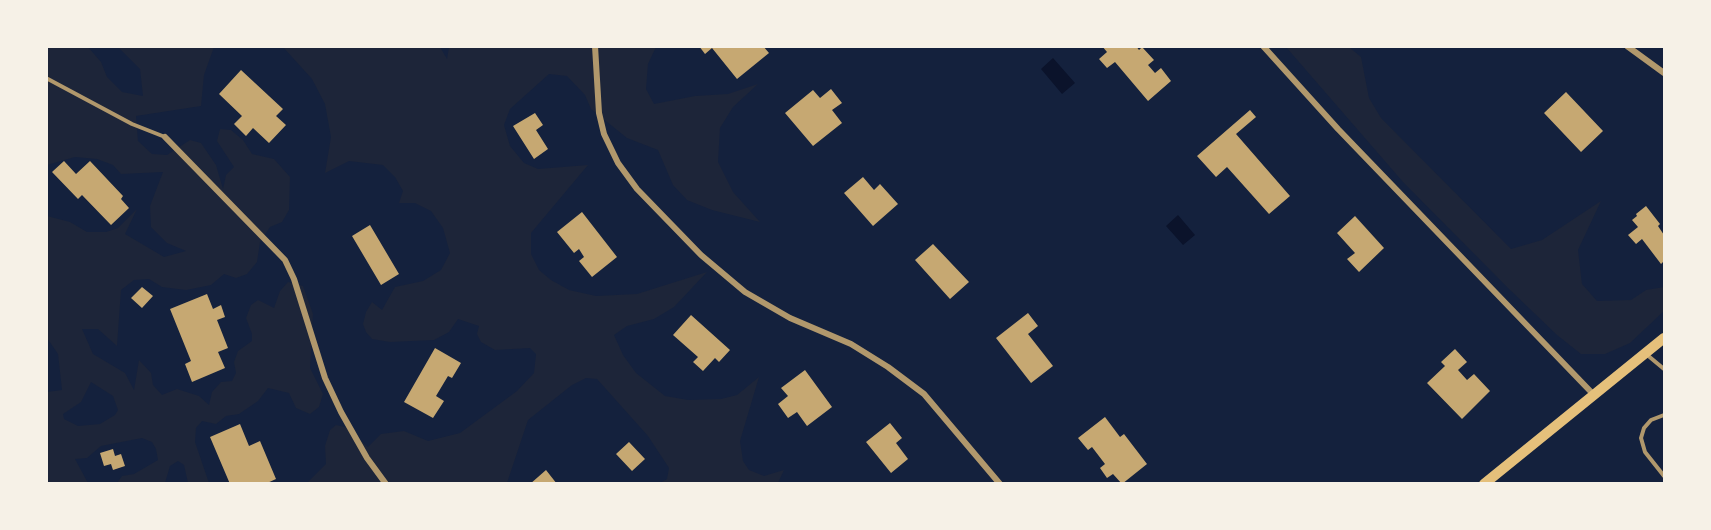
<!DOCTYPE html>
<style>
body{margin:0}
#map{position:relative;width:1711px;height:530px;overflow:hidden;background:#14213d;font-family:"Varela Round",sans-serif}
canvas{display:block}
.frame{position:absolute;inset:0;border:48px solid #f6f1e7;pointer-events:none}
</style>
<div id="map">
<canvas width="1711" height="530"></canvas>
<div class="frame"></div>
</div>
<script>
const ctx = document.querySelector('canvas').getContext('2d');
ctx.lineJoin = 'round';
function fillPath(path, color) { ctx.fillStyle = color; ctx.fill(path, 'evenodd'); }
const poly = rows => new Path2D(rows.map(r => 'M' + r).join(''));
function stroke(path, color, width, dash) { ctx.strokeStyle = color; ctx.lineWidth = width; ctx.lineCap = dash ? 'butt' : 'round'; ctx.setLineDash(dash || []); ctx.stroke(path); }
fillPath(poly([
 [47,47,88,47,101,62,107,77,122,92,143,96,140,69,118,47,214,47,204,75,201,106,136,116,138,141,152,154,167,155,190,140,201,143,216,165,223,189,226,175,234,167,217,141,220,129,231,130,243,140,252,154,274,159,290,177,289,210,282,222,270,227,260,242,257,262,247,274,236,278,224,274,211,285,186,290,162,287,149,279,134,280,121,290,117,346,98,329,82,329,93,354,125,373,134,390,139,360,151,373,153,385,162,395,177,389,199,396,209,405,212,392,221,382,232,381,236,373,234,362,238,351,252,341,252,334,246,318,251,305,258,300,274,308,280,291,288,282,303,286,313,314,310,368,323,394,319,407,310,414,296,408,289,393,268,388,258,401,239,414,226,416,216,424,202,421,196,428,195,442,209,483,188,483,184,465,178,461,170,466,165,483,117,483,122,476,134,474,158,460,156,449,152,442,142,438,101,446,87,458,75,459,88,483,47,483,47,392,62,390,58,354,47,338,47,216,70,222,87,232,106,232,118,228,137,209,125,234,164,257,186,251,167,243,151,227,150,206,163,172,121,174,113,165,97,159,75,157,47,165],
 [91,382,113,396,118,410,115,415,100,424,78,426,64,419,63,414,81,402],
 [283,47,440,47,447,59,449,47,656,47,648,64,646,89,654,104,695,96,728,94,758,84,733,107,720,128,718,162,733,192,760,222,712,210,687,200,673,185,658,150,627,138,591,109,585,95,567,76,549,74,510,109,504,125,510,146,524,163,538,169,588,165,531,233,531,254,539,270,551,280,569,290,596,296,637,294,707,272,674,307,654,319,627,326,614,335,623,355,636,373,665,396,688,400,721,399,737,395,759,377,740,441,743,461,749,470,764,476,784,470,778,483,660,483,667,479,669,468,648,436,597,379,586,378,572,385,528,420,507,483,307,483,326,464,325,446,330,430,336,425,345,427,368,447,381,434,404,431,428,441,460,433,517,391,534,373,536,354,530,348,495,350,481,342,477,334,479,326,458,319,449,332,434,340,390,342,372,339,366,332,363,324,366,312,372,302,382,310,395,287,423,281,441,270,450,253,443,228,431,211,415,203,399,203,403,191,395,177,383,165,349,161,325,173,331,137,325,104,312,79],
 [1286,47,1349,47,1361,57,1369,98,1381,118,1511,249,1542,240,1601,201,1578,250,1582,284,1597,301,1631,300,1646,290,1664,287,1664,311,1630,343,1605,354,1581,354,1557,335,1508,288,1403,182]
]), '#1d2539');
fillPath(poly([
 [1053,58,1075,83,1062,94,1041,69],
 [1178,215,1195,235,1183,245,1166,226]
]), '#0b132b');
fillPath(poly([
 [699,46,763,46,769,53,737,79,712,48,705,54],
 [1102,46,1136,46,1139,50,1142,47,1154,60,1148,65,1155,73,1161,68,1171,81,1148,101,1115,62,1107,68,1099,59,1107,52],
 [241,70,283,109,276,116,286,125,269,143,253,128,246,136,234,124,242,116,219,94],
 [831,89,842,103,832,110,842,123,813,146,785,113,813,90,820,98],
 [1566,92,1603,131,1581,152,1544,113],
 [1250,110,1256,117,1236,134,1290,196,1269,214,1227,167,1216,177,1197,156],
 [535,113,543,125,536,130,548,149,534,159,513,126],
 [64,161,76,174,90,161,123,196,121,199,129,208,111,225,82,195,78,199,52,172],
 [863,177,874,190,880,184,898,204,873,226,844,193],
 [1646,206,1660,224,1658,226,1664,235,1664,261,1661,264,1642,239,1636,244,1628,235,1638,227,1632,220,1637,216,1636,214],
 [582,212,617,257,592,277,579,261,584,257,579,249,574,253,557,232],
 [1355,216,1384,248,1359,272,1347,259,1355,253,1337,233],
 [370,225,399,274,381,285,352,236],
 [933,244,969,282,950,299,915,260],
 [142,287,153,296,142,308,131,298],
 [207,294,213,309,221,305,225,317,217,320,228,348,218,352,225,368,192,382,185,364,191,361,170,309],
 [1028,313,1038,326,1028,334,1053,366,1031,383,996,338],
 [691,315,730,350,719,362,715,358,703,371,693,362,698,357,673,335],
 [435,348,461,363,452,378,448,376,436,396,444,401,433,418,404,402],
 [1455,349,1467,362,1458,370,1467,380,1474,374,1490,391,1462,419,1427,383,1445,366,1441,362],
 [805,370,832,407,807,426,797,412,788,418,778,404,788,396,781,388],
 [1105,417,1120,437,1124,434,1147,464,1122,484,1113,474,1107,478,1100,468,1105,464,1092,447,1088,450,1078,438],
 [890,423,902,438,896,443,908,459,891,473,866,442],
 [240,424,249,446,260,441,276,479,265,484,230,484,210,437],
 [629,442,645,459,632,471,616,454],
 [113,449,115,456,121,454,125,466,113,470,111,464,104,466,100,453],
 [546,470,557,484,530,484]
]), '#c6a872');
stroke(poly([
 [46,78,132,124,165,137],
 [1646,354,1664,369],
 [1664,415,1651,420,1644,428,1641,438,1645,452,1664,476]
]), '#b1986c', 4);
stroke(poly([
 [595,46,599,113,604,134,618,163,637,189,701,255,745,292,790,318,851,344,888,367,924,394,1000,484],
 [1263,46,1338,129,1594,395],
 [1627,46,1664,73],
 [165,137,285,260,294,279,325,378,341,412,367,458,386,484]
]), '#b1986c', 6);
stroke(poly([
 [1484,484,1664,338]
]), '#e5c07b', 10);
</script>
